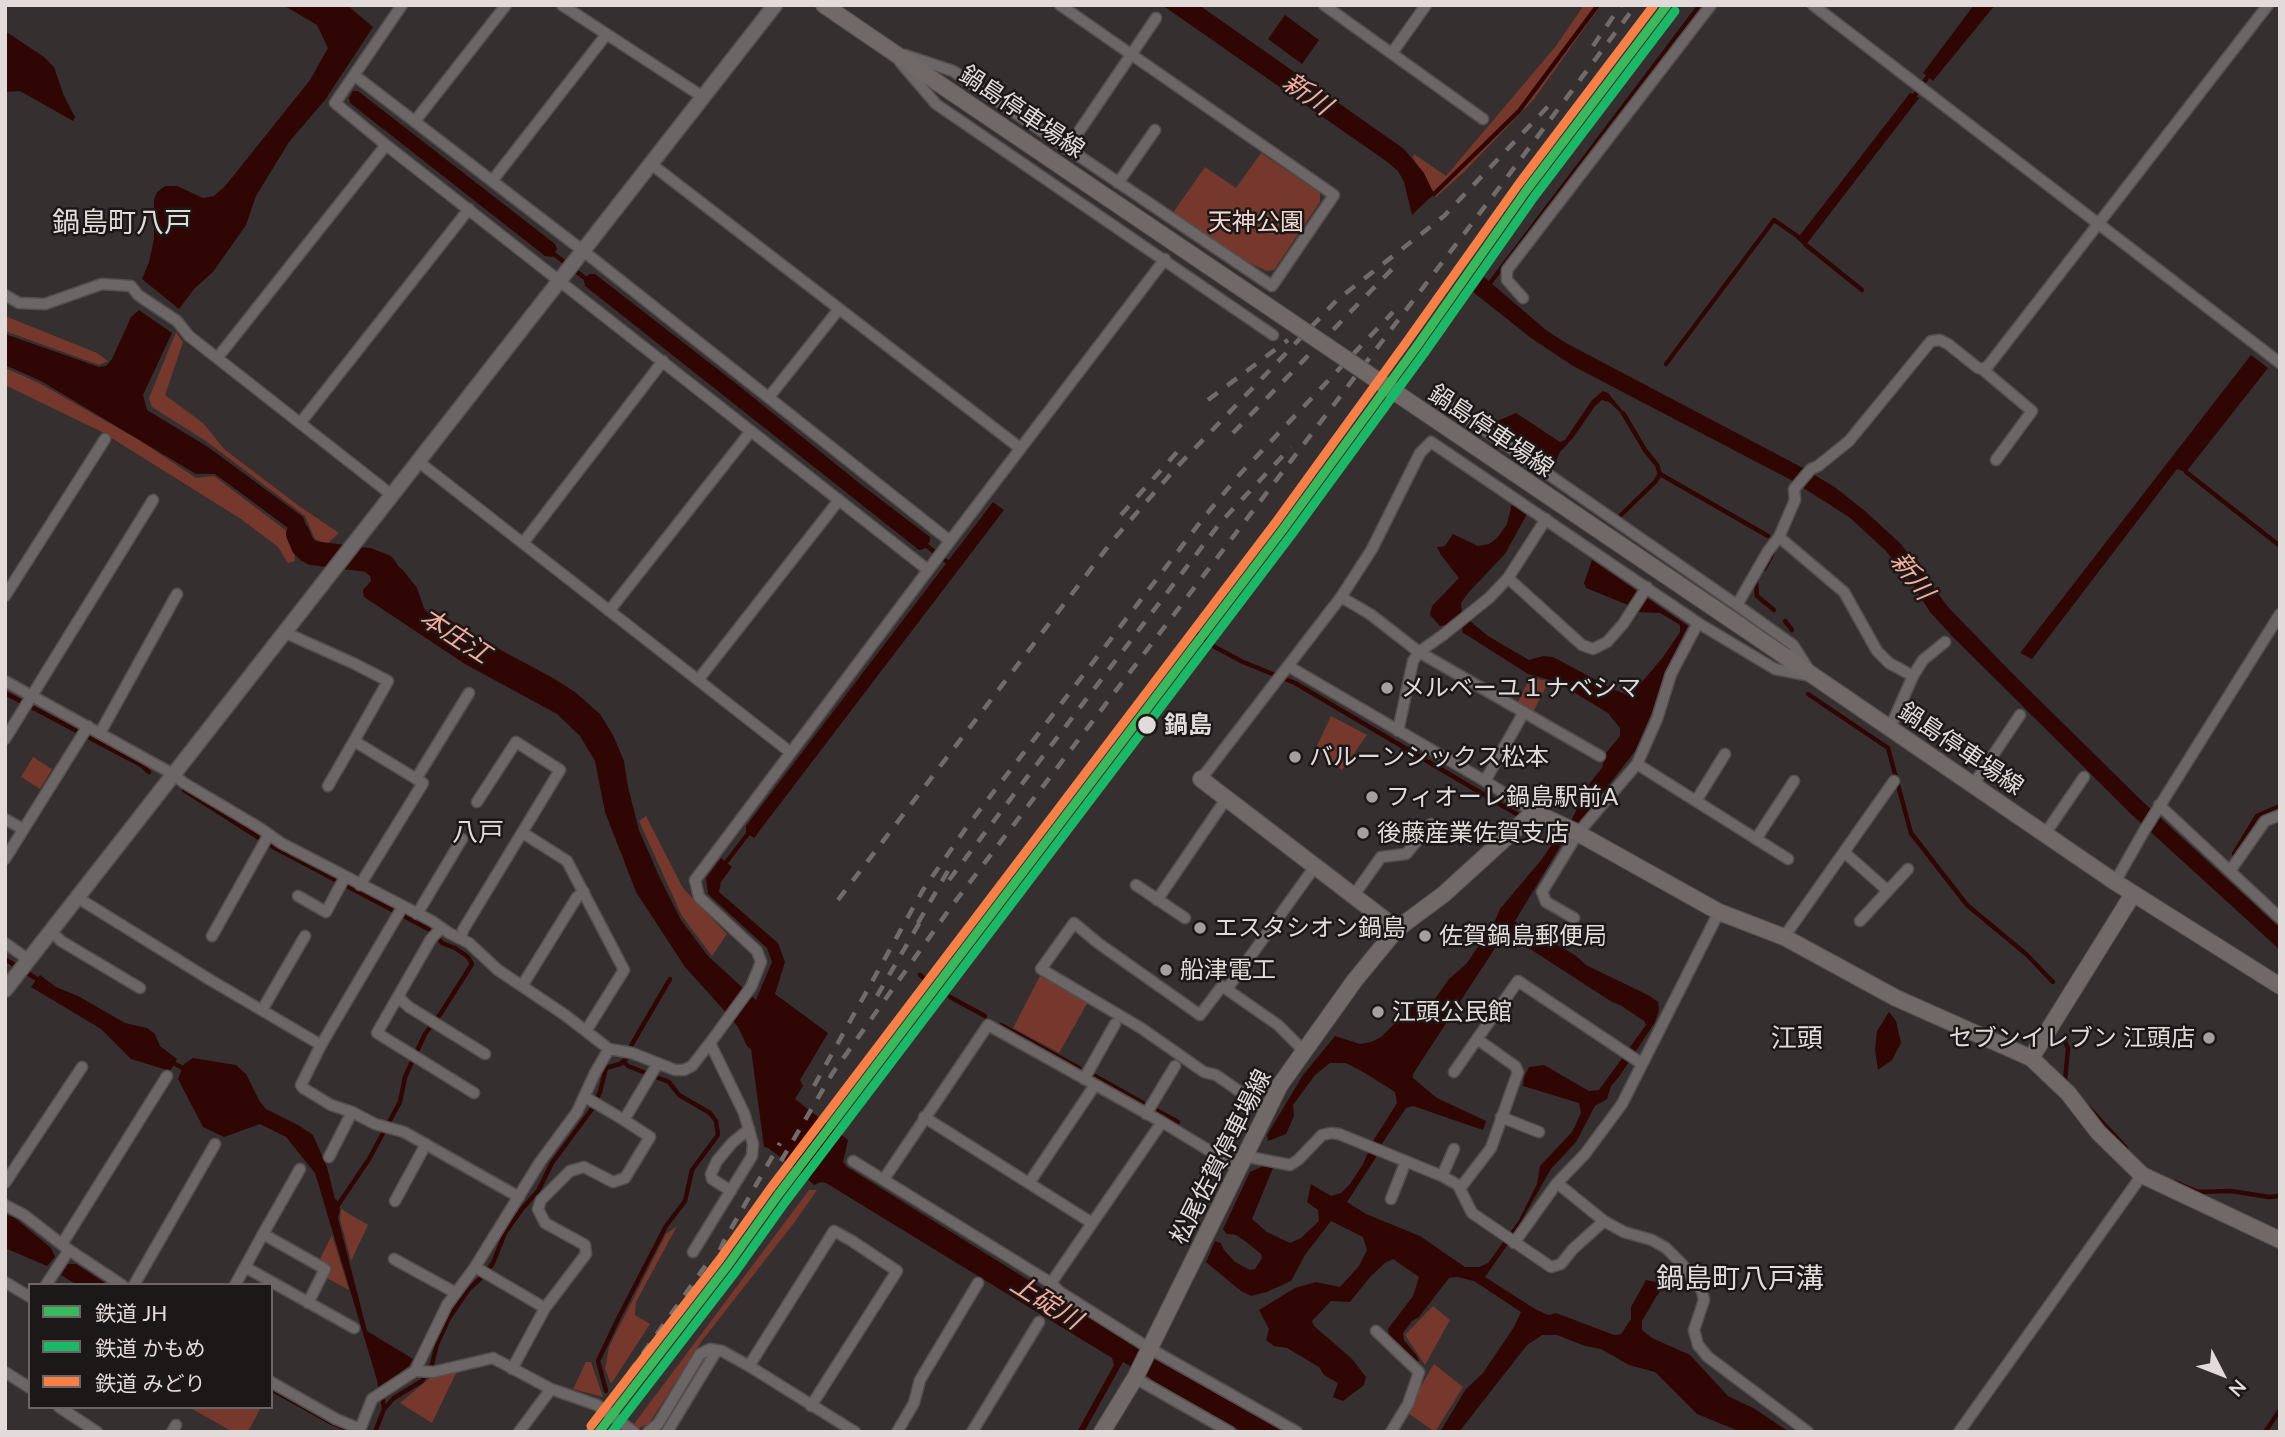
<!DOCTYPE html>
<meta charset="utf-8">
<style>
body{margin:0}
#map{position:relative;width:2285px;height:1437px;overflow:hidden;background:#35302f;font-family:Lato,"Noto Sans JP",sans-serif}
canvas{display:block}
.frame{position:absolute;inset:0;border:7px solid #e2dbda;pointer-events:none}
.legend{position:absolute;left:28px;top:1283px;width:245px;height:126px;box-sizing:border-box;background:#1c1817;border:2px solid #6b6665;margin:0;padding:9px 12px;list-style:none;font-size:21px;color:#e2dbda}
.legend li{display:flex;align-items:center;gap:14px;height:35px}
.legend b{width:35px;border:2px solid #6b6665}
.north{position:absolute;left:2187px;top:1339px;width:70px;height:70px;-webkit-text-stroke:5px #1c1817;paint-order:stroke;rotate:132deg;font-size:19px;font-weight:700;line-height:28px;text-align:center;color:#e2dbda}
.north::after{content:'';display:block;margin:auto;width:24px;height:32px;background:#e2dbda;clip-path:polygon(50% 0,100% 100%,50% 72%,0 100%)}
</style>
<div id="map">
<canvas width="2285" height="1437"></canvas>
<div class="frame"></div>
<ul class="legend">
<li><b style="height:9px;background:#3ab85c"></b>鉄道 JH</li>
<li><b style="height:9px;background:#1ab867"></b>鉄道 かもめ</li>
<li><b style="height:9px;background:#f78048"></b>鉄道 みどり</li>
</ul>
<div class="north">N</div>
</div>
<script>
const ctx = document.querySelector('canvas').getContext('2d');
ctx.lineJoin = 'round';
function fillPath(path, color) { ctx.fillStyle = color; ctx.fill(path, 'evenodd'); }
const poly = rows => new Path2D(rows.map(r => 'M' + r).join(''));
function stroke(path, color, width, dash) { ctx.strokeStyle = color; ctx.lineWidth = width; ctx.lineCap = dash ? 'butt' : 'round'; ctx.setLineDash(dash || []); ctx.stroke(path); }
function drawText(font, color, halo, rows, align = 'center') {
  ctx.font = font + ' Lato,"Noto Sans JP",sans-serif'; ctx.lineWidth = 5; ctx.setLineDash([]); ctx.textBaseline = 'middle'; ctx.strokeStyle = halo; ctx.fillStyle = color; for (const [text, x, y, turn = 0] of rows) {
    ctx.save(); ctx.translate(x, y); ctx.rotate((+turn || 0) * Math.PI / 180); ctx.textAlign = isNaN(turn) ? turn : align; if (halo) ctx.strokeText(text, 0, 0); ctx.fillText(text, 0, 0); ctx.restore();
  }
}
fillPath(poly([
 [1584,5,1601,5,1534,99,1464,172,1436,197,1413,158,1414,154,1446,176,1556,46],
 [1261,153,1320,193,1320,202,1274,270,1267,271,1236,257,1172,214,1205,167,1236,188],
 [5,316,97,353,108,361,99,365,5,331],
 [176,332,183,342,165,395,203,423,224,449,299,506,339,533,327,544,315,539,305,516,206,441,152,407,149,398],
 [5,368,39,383,139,440,196,478,214,476,292,535,295,561,288,563,278,547,241,519,102,432,5,385],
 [1530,678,1549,681,1533,712,1518,702],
 [1331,716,1367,735,1342,770,1315,750],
 [33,757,52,769,40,789,21,777],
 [646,816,683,888,727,934,712,956,682,916,639,821],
 [1040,976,1088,1002,1059,1053,1013,1028],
 [809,1190,817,1190,794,1223,701,1342,649,1424,628,1432],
 [341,1209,368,1225,351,1261,340,1219],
 [677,1226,636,1302,635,1315,650,1324,611,1384,605,1369,609,1347,666,1234],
 [332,1235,349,1290,325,1277,319,1261],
 [1433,1306,1450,1320,1425,1365,1405,1335],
 [586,1362,591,1362,603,1397,573,1389],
 [1434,1364,1463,1387,1435,1432,1408,1413,1419,1389],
 [457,1371,432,1423,400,1403,431,1377],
 [194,1407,261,1407,248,1432,233,1432,192,1409]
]), '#76372c');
fillPath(poly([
 [283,5,347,5,373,27,325,100,289,142,256,196,246,225,213,272,195,288,179,309,142,279,149,262,154,239,154,200,157,192,165,186,177,186,203,198,214,196,226,185,310,80,328,48,317,25],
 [1162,5,1199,5,1404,149,1424,173,1434,194,1412,215,1404,182,1398,171,1386,161],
 [1974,5,1995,5,1933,81,1923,73],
 [1285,15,1319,40,1302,64,1268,39],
 [5,31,44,57,54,67,64,96,75,117,73,121,20,91,5,92],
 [353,91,358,91,555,244,557,249,552,257,545,256,350,103,349,98],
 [1910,93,1919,98,1805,246,1797,239],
 [589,274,595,274,738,385,859,483,930,537,930,541,924,549,919,550,585,286,584,281],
 [1484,277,1546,330,1566,343,1803,468,1836,488,1865,511,1901,544,1948,607,2013,674,2141,800,2280,928,2280,950,2132,815,1951,635,1930,612,1910,580,1885,550,1849,517,1791,480,1573,366,1531,338,1473,292],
 [139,310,172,333,143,395,147,410,208,447,303,517,312,541,324,549,312,562,301,561,297,556,296,542,292,531,215,474,196,474,41,381,5,365,5,334,99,367,106,366,112,359,131,317],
 [2251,355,2268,368,2186,472,2177,469,2032,659,2020,653],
 [1603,391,1608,393,1626,415,1624,416,1609,402,1602,400,1595,406,1573,438,1560,452,1552,469,1492,426,1495,422,1516,413,1560,442,1565,440,1592,400],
 [993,502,1004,510,754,838,746,833,746,826],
 [1512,503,1527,514,1505,554,1468,593,1461,603,1462,613,1448,625,1440,626,1430,615,1432,606,1459,578,1441,555,1437,547,1445,546,1453,534,1478,546,1489,544,1498,537,1507,524],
 [371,555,387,559,402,569,417,588,424,608,430,616,443,615,467,632,553,678,575,692,600,714,613,735,624,761,628,787,639,830,659,876,681,920,708,956,756,1000,772,962,767,948,708,894,706,878,721,858,732,867,721,882,719,892,778,943,785,962,775,994,828,1033,800,1080,803,1086,795,1099,848,1140,843,1162,847,1167,1158,1361,1285,1432,1243,1432,1156,1384,1149,1377,1123,1362,1084,1432,1077,1432,1114,1365,1112,1358,826,1183,821,1182,814,1185,798,1170,768,1148,764,1147,751,1049,747,1046,738,1027,722,1008,685,967,636,892,605,812,595,761,580,736,557,714,465,664,364,597,363,590,371,581,370,576,362,569],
 [1592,560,1688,626,1664,674,1652,712,1635,751,1581,821,1564,840,1515,921,1539,940,1554,943,1575,955,1586,965,1650,996,1658,1002,1659,1010,1655,1022,1619,1077,1611,1086,1607,1099,1595,1106,1576,1142,1551,1169,1508,1244,1485,1277,1535,1309,1548,1315,1556,1313,1614,1335,1621,1334,1631,1319,1631,1307,1646,1280,1656,1282,1667,1272,1666,1284,1656,1297,1642,1321,1642,1330,1652,1338,1690,1355,1728,1396,1755,1409,1789,1432,1741,1432,1697,1414,1655,1372,1629,1365,1601,1349,1585,1346,1557,1335,1542,1335,1527,1345,1459,1432,1440,1432,1466,1389,1483,1373,1514,1327,1521,1312,1474,1281,1457,1277,1449,1278,1419,1317,1412,1321,1403,1333,1404,1340,1417,1356,1419,1361,1416,1362,1389,1337,1388,1329,1413,1296,1419,1277,1393,1259,1385,1263,1370,1277,1350,1302,1331,1301,1312,1321,1314,1326,1352,1359,1366,1377,1364,1385,1343,1401,1333,1397,1338,1383,1324,1375,1319,1367,1287,1348,1274,1346,1266,1340,1269,1329,1259,1310,1295,1288,1316,1282,1340,1287,1359,1266,1367,1250,1363,1237,1331,1221,1305,1255,1291,1281,1267,1292,1251,1296,1241,1291,1206,1262,1215,1241,1221,1243,1224,1250,1235,1262,1250,1270,1255,1269,1262,1258,1261,1254,1245,1241,1236,1235,1227,1234,1223,1229,1250,1172,1268,1164,1273,1168,1252,1219,1267,1232,1290,1243,1301,1238,1319,1221,1318,1210,1307,1202,1311,1184,1331,1196,1341,1193,1350,1184,1363,1164,1373,1141,1397,1103,1395,1092,1365,1073,1346,1063,1330,1063,1315,1075,1293,1105,1294,1116,1286,1134,1268,1141,1267,1135,1303,1075,1335,1036,1360,1044,1371,1042,1381,1037,1420,999,1434,1000,1449,979,1467,963,1494,923,1500,909,1542,859,1556,838,1559,837,1570,823,1589,784,1602,768,1606,753,1620,736,1620,728,1608,713,1557,682,1528,674,1462,632,1463,624,1470,621,1488,636,1529,660,1543,656,1553,657,1613,689,1630,696,1663,657,1680,632,1680,625,1660,613,1637,612,1628,605,1586,588,1584,583],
 [1510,936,1612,1002,1620,1005,1644,1021,1646,1025,1599,1090,1589,1091,1544,1065,1529,1067,1524,1077,1523,1086,1579,1103,1581,1113,1572,1132,1540,1166,1537,1184,1519,1220,1488,1263,1479,1267,1465,1267,1420,1236,1366,1214,1347,1202,1375,1159,1381,1145,1406,1108,1413,1106,1483,1130,1486,1121,1437,1098,1413,1078,1413,1074,1501,939],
 [40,975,56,987,78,996,125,1023,147,1028,155,1034,160,1046,177,1059,170,1071,131,1059,101,1029,31,987],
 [1889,1012,1896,1021,1901,1043,1892,1060,1878,1070,1875,1050,1877,1031],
 [193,1058,236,1065,246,1074,260,1102,266,1109,298,1125,313,1135,327,1167,335,1199,337,1200,340,1210,338,1218,367,1331,413,1359,409,1366,383,1385,385,1397,380,1400,377,1380,315,1173,286,1137,260,1124,224,1137,203,1127,178,1079,184,1064],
 [5,1214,15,1218,51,1248,55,1257,47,1266,5,1248],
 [68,1264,76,1264,108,1285,77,1285,61,1275]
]), '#300604');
stroke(poly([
 [1912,99,1929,75],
 [1434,194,1519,111,1598,5],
 [550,251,590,282],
 [1487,287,1700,5],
 [1666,364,1774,220,1803,240,1806,245,1862,290],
 [2184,467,2186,472,2280,546],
 [1660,474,1768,536],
 [1621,515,1655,482,1660,474,1657,465,1645,450,1623,413],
 [922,542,951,565],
 [1764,569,1772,555],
 [1756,582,1757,596,1774,610],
 [1785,621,1792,630],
 [1198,634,1215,647,1243,662,1295,683,1520,816],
 [5,693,141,765,149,772],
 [1808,694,1888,748,1911,833,1967,905,2026,954,2053,982],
 [184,790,275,848,432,931,442,943,455,948,468,957,472,964,441,1013,425,1034,405,1077,400,1102,369,1159,336,1208],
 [2234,854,2257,816,2280,806],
 [724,865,751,830],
 [5,959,40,981],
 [920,975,929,982],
 [950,997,985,1016],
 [1001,1025,1079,1068],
 [2064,1040,2068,1048,2065,1081],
 [170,1061,186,1070],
 [1095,1076,1143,1103],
 [2089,1108,2126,1148],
 [1158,1111,1178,1122],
 [2175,1182,2198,1192,2231,1191,2269,1197,2280,1196],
 [271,1389,332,1423,353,1432],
 [606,1391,598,1361,618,1319,666,1226,685,1201,692,1170,718,1135,716,1121,710,1113,679,1095,669,1082,628,1066,623,1061],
 [382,1394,384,1409],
 [375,1432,384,1409,394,1398,422,1381,432,1364,437,1344,449,1318,469,1289,482,1277,493,1263,505,1233,522,1209,538,1191,552,1163,592,1109,600,1092,606,1068,620,1064,627,1058,632,1044,670,979],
 [2265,1432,2280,1410]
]), '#300604', 4.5);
stroke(poly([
 [298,534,303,546,312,553,368,560,384,566,393,580]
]), '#300604', 24);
const minor = poly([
 [562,5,703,97],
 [1324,5,1483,119],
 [1813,5,2280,363],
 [1392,53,1426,5],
 [905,55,953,71,1272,286,1334,195,1060,5],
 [900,62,936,104,1273,335],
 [354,75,582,250,950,541],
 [415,121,506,5],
 [386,145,335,103,402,5],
 [1067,149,1156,18],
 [651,164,1020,448],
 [492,181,606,35],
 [1118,183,1155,130],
 [5,295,19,303,45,304,102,284,131,286,138,295,177,321,189,336,393,496],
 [1523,298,1507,280,1507,270,1711,5],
 [218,357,386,145,928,570],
 [1982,369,2032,411,1996,460],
 [769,397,839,309],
 [1444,402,1737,605],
 [301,422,469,209],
 [419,462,790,752],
 [1779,537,1844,592,1877,651,1889,663,1913,676],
 [523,543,663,361],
 [1508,578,1582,645,1593,649,1607,642,1623,624,1647,587],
 [5,596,105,439],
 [1341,597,1370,614,1419,652,1600,756],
 [609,611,751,431],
 [286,633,355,664,388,681,354,741,423,783,360,885],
 [1288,666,1485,781,1534,812],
 [1807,667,1793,645,1737,605,1768,551,1779,537,1795,500,1794,489,1811,469,1818,466,1849,441,1931,341,1940,340,1948,344,1978,368,1982,369,1988,366,2268,5],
 [698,680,839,500],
 [5,681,173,774,184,783,260,828,281,843,432,921,449,933,469,943,498,970,565,1015,609,1049],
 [1890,728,1913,676,1923,660,1945,642],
 [1398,731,1413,661,1419,652,1443,635,1489,598,1508,578,1546,519],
 [100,733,177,594],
 [5,739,153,500],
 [1637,764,1788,859],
 [416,779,469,693],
 [1201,779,1341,597,1372,549,1420,453,1431,442,1698,623],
 [1485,781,1524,712],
 [1973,785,2020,715],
 [328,786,354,741],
 [1696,801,1725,754],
 [2159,805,2280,918],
 [5,819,23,829],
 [523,833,567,861,624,970,586,1031],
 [2045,834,2084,777],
 [1756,839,1794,781],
 [1844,852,1888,891],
 [5,859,88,726],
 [2230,871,2265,821,2280,815],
 [2115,882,2144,831,2280,614],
 [1136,885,1185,918],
 [1354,895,1381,857,1406,854,1431,824],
 [298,896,326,912,345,877],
 [78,898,212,981,321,1045,301,1085,303,1088,331,1105,352,1112,375,1124,404,1132,519,1197],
 [1157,900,1226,799],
 [1719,912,1622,1104,1585,1154,1557,1183,1604,1221,1624,1232,1652,1240,1666,1248,1682,1264,1702,1291,1704,1300,1694,1330,1698,1345,1708,1357,1808,1432],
 [417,914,462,839],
 [1574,918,1546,902,1542,892,1578,833,1637,764,1657,719,1671,674,1698,623,1775,669,1806,675],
 [1860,921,1908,869],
 [441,928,431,939,377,1033,474,1093],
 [51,931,61,941,140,988],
 [212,936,268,836],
 [1784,937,1894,781],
 [461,939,463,930,560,770,516,742,477,802],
 [5,943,29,960],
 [522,986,577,897,584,892],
 [1227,989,1316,865],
 [398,997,409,1007,485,1054],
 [262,1010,305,936],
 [321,1045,403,906],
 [1454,1072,1477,1039],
 [1084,1079,1115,1024],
 [585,1097,624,1120],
 [1266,1110,1216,1075,1204,1072,1141,1028,1041,969,1074,923,1098,943,1200,1015,1222,986,1278,1025,1305,1052],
 [1146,1114,1175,1066],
 [924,1117,1092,1223],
 [1501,1117,1539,1132],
 [1244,1156,1290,1165,1298,1160,1322,1135,1331,1133,1339,1134,1442,1176,1458,1185,1472,1213,1551,1267,1561,1264,1572,1250,1604,1221],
 [329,1157,352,1112],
 [853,1161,1051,1283,1060,1292,1149,1348,1297,1432],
 [300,1169,263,1234,325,1269,308,1303],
 [1442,1176,1454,1149],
 [884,1179,988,1025,1162,1122,1238,1168],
 [5,1183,82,1067],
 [1029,1183,1095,1085],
 [1461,1187,1491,1148,1518,1072,1515,1066,1477,1039,1518,981,1641,1063],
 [731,1191,712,1179,711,1174,717,1161,732,1143,749,1129],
 [1391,1199,1406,1161],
 [395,1201,426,1144],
 [5,1205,24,1215,69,1250,122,1285],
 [263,1234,245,1267,354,1328],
 [1514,1243,1557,1183],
 [62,1244,167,1076],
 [693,1252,752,1156,753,1144,744,1113,710,1043,751,987,761,962,757,951,699,897,695,880,950,541,1165,259],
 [394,1259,456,1293],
 [475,1267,545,1308],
 [5,1282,30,1297],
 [1051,1283,1162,1122],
 [46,1285,69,1250],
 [134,1285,215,1144],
 [235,1285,245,1267],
 [1376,1331,1419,1372,1408,1404,1391,1432],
 [749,1366,834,1231,852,1241,897,1271,811,1406],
 [512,1369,545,1308,586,1254,585,1245,545,1223,538,1209,541,1200,570,1171,584,1167,613,1182,625,1178,650,1137,624,1120,658,1063],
 [415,1371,447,1305,475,1267,540,1162,577,1112,595,1073,609,1049,632,1053,675,1070,684,1070,692,1066,710,1043],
 [5,1372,30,1388],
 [1135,1378,1230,1432],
 [271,1382,336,1419,360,1429],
 [59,1407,97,1432],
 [172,1432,176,1425],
 [359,1432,372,1399,415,1371,433,1372,493,1358,551,1389,597,1405,634,1432],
 [519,1432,551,1389],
 [648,1432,658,1424,700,1354,710,1349,722,1351,749,1366,855,1432],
 [667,1432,717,1350],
 [897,1432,914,1403,920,1380,978,1283],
 [972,1432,1039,1322],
 [1959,1432,2142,1175]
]);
const tertiary = poly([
 [5,990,775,5]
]);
const secondary = poly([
 [824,5,944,87],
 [1742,627,2115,882,2280,986],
 [1201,779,1397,929],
 [2031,1058,2133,894],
 [1102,1432,1135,1378,1280,1085,1355,980,1397,929,1444,894,1534,812,1574,831,1719,912,1784,937,1896,998,2031,1058,2068,1093,2098,1132,2142,1175,2280,1240]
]);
stroke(minor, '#544f4e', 13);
stroke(tertiary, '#544f4e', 17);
stroke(secondary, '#544f4e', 18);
stroke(minor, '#6c6766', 10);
stroke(tertiary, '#6c6766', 14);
stroke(secondary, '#716967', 16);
stroke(poly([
 [1593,46,1621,5],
 [1208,400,1288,340],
 [1233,433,1395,266],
 [1121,515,1177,452],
 [949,880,1220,523,1291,447],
 [838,900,1113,540,1175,469,1337,300,1444,216,1555,99],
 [918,923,949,869],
 [877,996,924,915],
 [814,1086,923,890,966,828,1205,516,1240,474,1393,312],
 [781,1161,832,1074,951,907,1505,180,1636,5],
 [710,1272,724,1241,780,1143],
 [587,1432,711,1258]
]), '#706c6b', 4.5, [12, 12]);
const secondaryBridge = poly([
 [944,87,1742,627]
]);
stroke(secondaryBridge, '#544f4e', 18, []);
stroke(secondaryBridge, '#716967', 16);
stroke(poly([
 [599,1432,728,1265,778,1195,1284,528,1417,346,1526,191,1667,5]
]), '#3ab85c', 9);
stroke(poly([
 [612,1432,736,1271,786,1201,1292,534,1425,352,1534,197,1675,11]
]), '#1ab867', 9);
stroke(poly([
 [591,1426,720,1259,770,1189,1276,522,1408,340,1518,185,1654,5]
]), '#f78048', 9);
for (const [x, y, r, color] of [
 [1387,688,7,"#a59f9e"],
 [1147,725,10,"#e2dbda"],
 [1295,757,7,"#a59f9e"],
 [1372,797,7,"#a59f9e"],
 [1363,833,7,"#a59f9e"],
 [1200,928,7,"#a59f9e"],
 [1425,936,7,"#a59f9e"],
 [1166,970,7,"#a59f9e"],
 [1378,1012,7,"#a59f9e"],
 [2209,1038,7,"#a59f9e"]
]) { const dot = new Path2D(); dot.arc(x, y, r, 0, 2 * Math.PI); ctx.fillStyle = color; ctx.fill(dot); stroke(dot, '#1c1817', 2.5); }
drawText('24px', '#e2dbda', '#1c1817', [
 ["鍋島停車場線",1022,112,34],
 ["鍋島停車場線",1491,431,34],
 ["鍋島停車場線",1961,749,34],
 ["松尾佐賀停車場線",1221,1157,-63]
]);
drawText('24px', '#f4d9d3', '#1c1817', [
 ["天神公園",1256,222]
]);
drawText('24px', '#e2dbda', '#1c1817', [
 ["メルベーユ１ナベシマ",1401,688],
 ["バルーンシックス松本",1309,757],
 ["フィオーレ鍋島駅前A",1386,797],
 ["後藤産業佐賀支店",1377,833],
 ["エスタシオン鍋島",1214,928],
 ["佐賀鍋島郵便局",1439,936],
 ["船津電工",1180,970],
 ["江頭公民館",1392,1012],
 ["セブンイレブン 江頭店",2195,1038,"right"]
], 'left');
drawText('bold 24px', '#e2dbda', '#1c1817', [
 ["鍋島",1164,725]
], 'left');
drawText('italic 26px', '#f8ab9c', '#1c1817', [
 ["新川",1307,94,35],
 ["新川",1912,576,53],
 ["本庄江",455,636,33],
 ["上碇川",1046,1302,32]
]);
drawText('26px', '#e2dbda', '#1c1817', [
 ["八戸",478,833],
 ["江頭",1797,1039]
]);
drawText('28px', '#e2dbda', '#1c1817', [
 ["鍋島町八戸",122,223],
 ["鍋島町八戸溝",1740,1279]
]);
</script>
